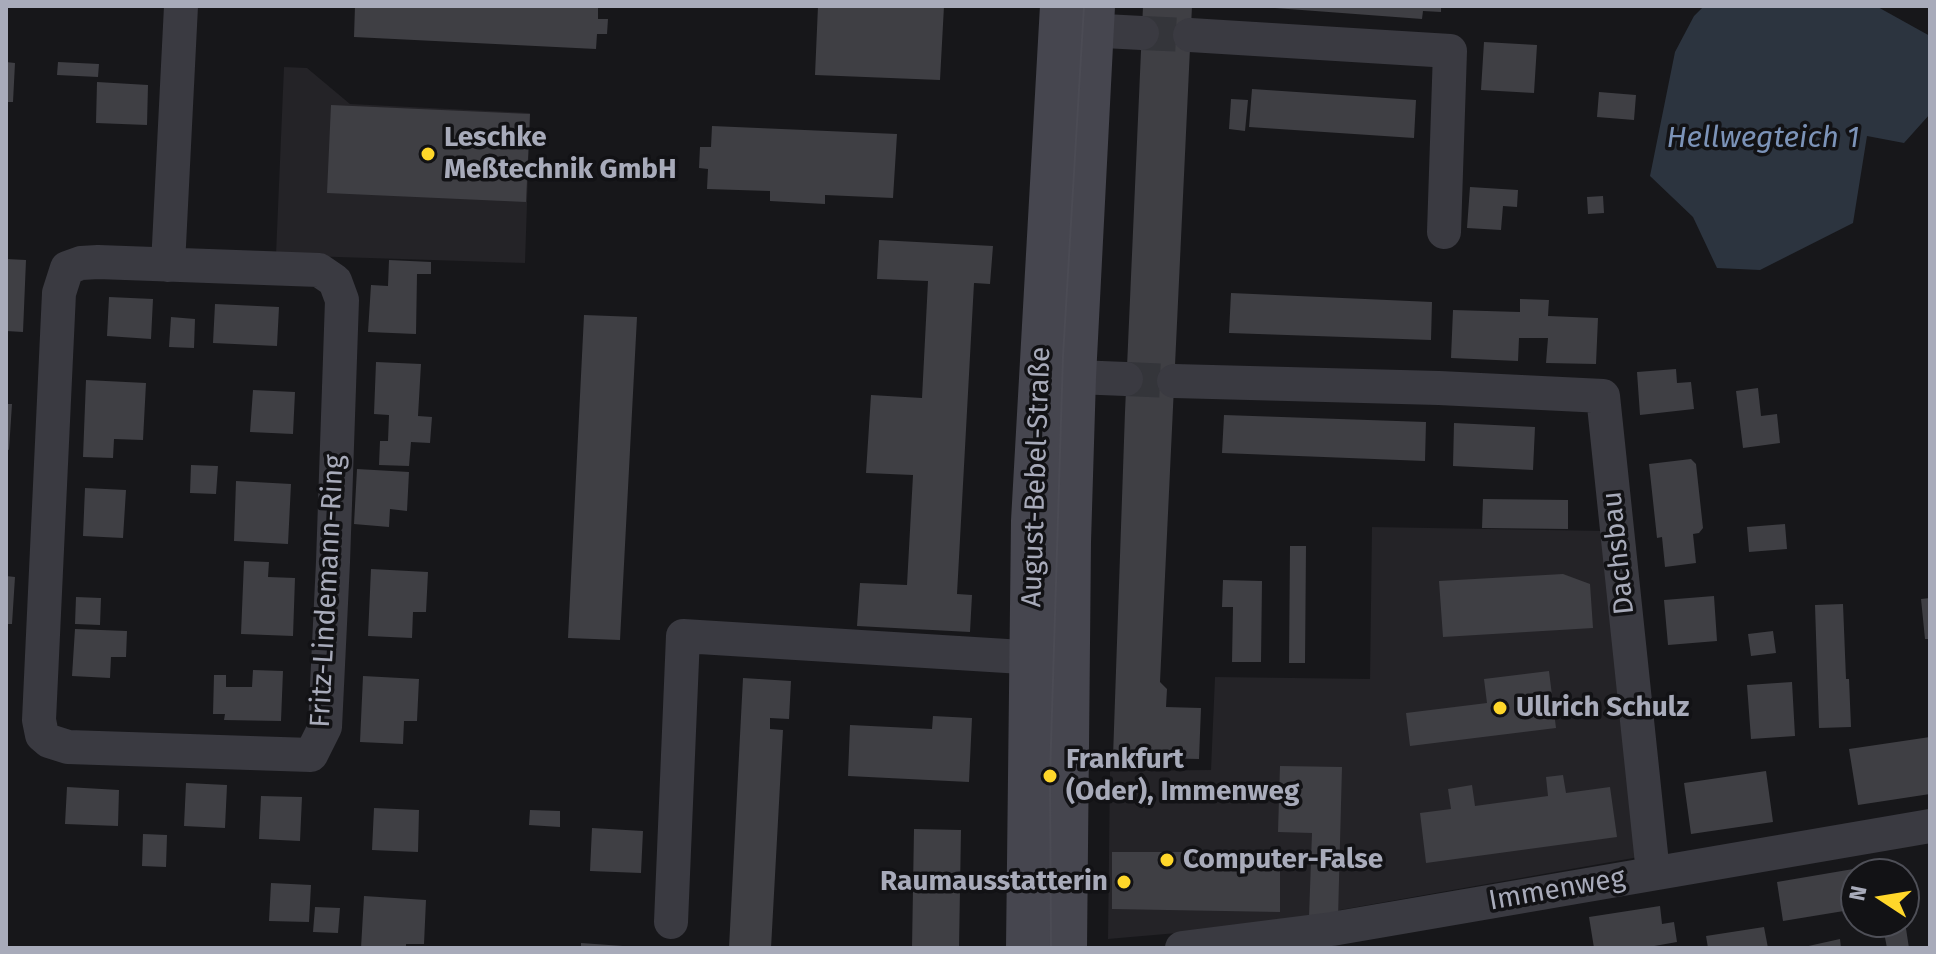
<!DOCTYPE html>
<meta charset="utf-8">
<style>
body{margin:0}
#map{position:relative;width:1936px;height:954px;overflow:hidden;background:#17171a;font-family:"Fira Sans",sans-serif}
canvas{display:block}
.frame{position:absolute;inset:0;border:8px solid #a8abba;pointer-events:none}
.north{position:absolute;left:1840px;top:858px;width:80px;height:80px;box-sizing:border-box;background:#121215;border:2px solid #4e4f57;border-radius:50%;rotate:282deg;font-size:22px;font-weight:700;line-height:32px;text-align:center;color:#a8abba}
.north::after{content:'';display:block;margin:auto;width:28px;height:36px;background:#ffd72a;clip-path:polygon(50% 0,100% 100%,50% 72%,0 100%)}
</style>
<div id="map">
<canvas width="1936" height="954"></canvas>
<div class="frame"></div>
<div class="north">N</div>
</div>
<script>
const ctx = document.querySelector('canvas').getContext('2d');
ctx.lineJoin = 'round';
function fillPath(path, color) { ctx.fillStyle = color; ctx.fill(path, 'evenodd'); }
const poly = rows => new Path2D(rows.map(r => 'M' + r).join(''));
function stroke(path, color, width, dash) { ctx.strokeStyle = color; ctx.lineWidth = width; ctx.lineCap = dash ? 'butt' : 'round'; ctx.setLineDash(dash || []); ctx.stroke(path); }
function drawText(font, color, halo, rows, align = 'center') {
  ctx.font = font + ' "Fira Sans",sans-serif'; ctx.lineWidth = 7; ctx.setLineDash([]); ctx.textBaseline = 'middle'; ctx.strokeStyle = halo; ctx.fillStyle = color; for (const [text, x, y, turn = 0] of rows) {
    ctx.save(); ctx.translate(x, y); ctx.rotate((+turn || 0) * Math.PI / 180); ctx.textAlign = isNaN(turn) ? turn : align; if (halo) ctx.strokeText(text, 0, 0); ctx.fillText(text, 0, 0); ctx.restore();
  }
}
fillPath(poly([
 [284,67,307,68,350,104,530,113,525,263,276,255],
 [1372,527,1605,531,1639,857,1340,910,1339,919,1108,939,1110,771,1211,770,1215,677,1370,679]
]), '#242327');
fillPath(poly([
 [1704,6,1876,6,1930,36,1930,114,1904,143,1867,136,1853,223,1760,270,1717,268,1693,217,1650,176,1675,52,1694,16]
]), '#2c343f');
fillPath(poly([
 [355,6,598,6,598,19,608,19,607,34,597,34,596,49,354,37],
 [818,6,944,6,940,80,815,75],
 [1143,6,1192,6,1160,682,1167,689,1166,707,1201,708,1199,759,1113,757,1125,412],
 [1275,6,1441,6,1441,12,1423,11,1422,19,1275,8],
 [1484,42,1537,45,1534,93,1481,90],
 [6,62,15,63,13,102,6,102],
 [58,62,99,64,98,77,57,75],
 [97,82,148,85,147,125,96,123],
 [1252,89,1416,100,1414,138,1249,127],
 [1599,92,1636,95,1634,120,1597,117],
 [1231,99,1248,100,1245,131,1229,129],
 [331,105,530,114,526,202,327,193],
 [712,126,897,134,893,198,825,195,825,204,770,201,770,191,707,189,708,169,699,168,700,147,711,147],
 [1470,187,1518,190,1517,207,1503,206,1501,230,1467,228],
 [1603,196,1604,213,1588,214,1587,197],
 [879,240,993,246,990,284,974,283,957,594,972,595,970,632,857,626,860,583,907,585,913,475,866,473,871,395,922,398,928,281,877,279],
 [6,259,26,260,23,332,6,331],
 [389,260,431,262,431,274,417,274,416,334,368,332,371,285,388,286],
 [1231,293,1432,302,1431,340,1229,333],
 [109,297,153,299,151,339,107,336],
 [1520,299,1549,300,1548,316,1598,318,1596,364,1546,363,1548,338,1519,338,1518,361,1451,358,1453,310,1520,312],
 [215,304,279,307,277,346,213,343],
 [584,315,637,317,620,640,568,638],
 [171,317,195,319,194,348,169,347],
 [376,362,421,364,418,416,432,417,430,443,411,442,409,466,379,465,380,441,388,441,389,415,374,414],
 [1676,369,1677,383,1691,382,1694,409,1640,415,1637,372],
 [86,380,146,383,143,440,114,439,113,458,83,457],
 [1758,388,1761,416,1777,414,1780,443,1743,448,1736,391],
 [253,390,295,392,293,434,250,432],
 [6,404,12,404,9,450,6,449],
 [1224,415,1426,422,1425,461,1222,453],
 [1454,423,1535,427,1533,470,1453,466],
 [1691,459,1696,464,1703,528,1699,533,1693,534,1696,563,1665,567,1662,537,1657,538,1649,464],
 [191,465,218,466,216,494,190,493],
 [357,469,409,472,407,511,390,509,389,527,354,524],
 [236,481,291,484,288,544,234,541],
 [85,488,126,490,123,538,83,536],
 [1483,499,1568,500,1568,529,1482,528],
 [1785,524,1787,549,1749,552,1747,527],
 [1290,546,1306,546,1305,663,1289,663],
 [244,561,269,562,268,577,295,578,293,636,241,634],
 [371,569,428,572,426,612,413,612,412,638,368,636],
 [1563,574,1590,584,1593,628,1443,637,1439,581],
 [6,576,15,577,12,624,6,624],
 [1223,580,1262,581,1261,662,1232,662,1233,607,1222,607],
 [1714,596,1717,641,1668,645,1664,600],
 [76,597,101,598,100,625,75,624],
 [1930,598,1930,639,1925,639,1921,599],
 [1843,604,1846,679,1849,679,1851,727,1819,728,1815,605],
 [75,629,127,631,126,657,111,657,110,678,72,676],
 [1773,631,1776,653,1751,656,1748,634],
 [253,670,283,671,281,721,224,720,225,714,213,714,214,675,226,675,226,687,252,687],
 [1549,671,1556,728,1410,746,1406,713,1487,703,1484,679],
 [363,676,419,679,417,721,404,721,403,744,360,742],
 [743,678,791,681,789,719,770,718,770,729,783,730,771,948,729,948],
 [1792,682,1795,736,1751,739,1747,685],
 [933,716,972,718,969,782,848,776,850,725,932,729],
 [1930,737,1930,794,1858,805,1849,749],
 [1280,766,1342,767,1338,918,1309,917,1312,833,1278,832],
 [1766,771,1773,822,1691,834,1684,783],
 [1563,775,1566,793,1610,787,1617,837,1426,863,1420,813,1451,809,1448,789,1472,785,1475,806,1548,796,1546,777],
 [186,783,227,785,225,828,184,826],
 [67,787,119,790,118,826,65,824],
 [261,796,302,797,300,841,259,839],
 [374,808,419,810,418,852,372,850],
 [530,810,560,811,560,827,529,825],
 [592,828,643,831,641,873,590,871],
 [914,829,961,830,959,948,912,948],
 [143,834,167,835,166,867,142,866],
 [1112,852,1280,852,1280,912,1112,909],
 [1865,867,1866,874,1856,874,1856,909,1783,921,1777,882],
 [271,883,311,885,309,922,269,921],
 [364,896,426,900,424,944,406,944,406,948,361,948],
 [1660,906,1662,924,1674,922,1677,942,1643,948,1594,948,1589,917],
 [315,907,340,908,338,933,313,932],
 [1882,922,1905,922,1909,948,1887,948],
 [1764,927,1768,948,1708,948,1706,936],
 [1840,939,1841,948,1804,948,1804,947],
 [581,943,623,946,623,948,581,948]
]), '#3f3f44');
stroke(poly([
 [1142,33,1190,35],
 [1126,379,1174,381]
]), '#34353a', 34, [34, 17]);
stroke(poly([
 [1066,29,1142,33],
 [1190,35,1450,51,1444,232],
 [98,262,319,270,335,281,342,300,333,562,325,727,311,755,68,747,49,741,42,735,39,720,59,293,67,268,81,263,98,262],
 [168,265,181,6],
 [1051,376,1126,379],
 [1174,381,1439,388,1603,396,1653,873],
 [671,922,683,636,1055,659],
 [1182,948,1332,929,1930,826]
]), '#3a3a41', 34);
stroke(poly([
 [1028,948,1033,521,1062,6],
 [1065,948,1069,542,1074,377,1093,6]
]), '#46464f', 44);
stroke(poly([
 [1051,948,1050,776,1063,356,1084,6]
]), '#4b4b54', 2);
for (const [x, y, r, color] of [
 [428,154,8,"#ffd72a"],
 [1500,708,8,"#ffd72a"],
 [1050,776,8,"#ffd72a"],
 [1167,860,8,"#ffd72a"],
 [1124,882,8,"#ffd72a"]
]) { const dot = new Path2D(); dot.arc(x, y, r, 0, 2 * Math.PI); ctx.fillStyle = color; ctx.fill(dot); stroke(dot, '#121215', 3); }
drawText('bold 28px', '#a8abba', '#121215', [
 ["Leschke",444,138],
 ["Meßtechnik GmbH",444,170],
 ["Ullrich Schulz",1516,708],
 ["Frankfurt",1066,760],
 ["(Oder), Immenweg",1066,792],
 ["Computer-False",1183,860],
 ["Raumausstatterin",1108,882,"right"]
], 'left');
drawText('28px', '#a8abba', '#121215', [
 ["August-Bebel-Straße",1037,477,-88],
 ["Dachsbau",1619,553,-96],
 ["Fritz-Lindemann-Ring",328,591,-87],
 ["Immenweg",1557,890,-10]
]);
drawText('italic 30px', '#7c93b8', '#121215', [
 ["Hellwegteich 1",1763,139]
]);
</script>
